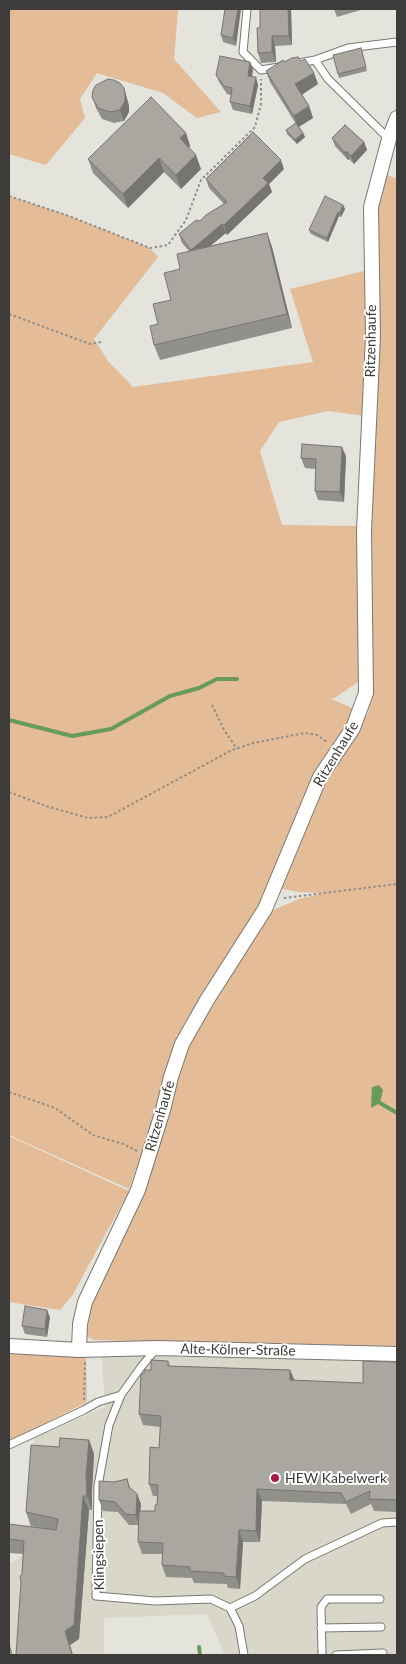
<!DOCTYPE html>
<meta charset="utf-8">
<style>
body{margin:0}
#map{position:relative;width:406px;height:1664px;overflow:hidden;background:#e4e3dc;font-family:Lato,sans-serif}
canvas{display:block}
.frame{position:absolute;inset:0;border:10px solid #3d3c3a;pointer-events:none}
</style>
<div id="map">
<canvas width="406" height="1664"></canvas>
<div class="frame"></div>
</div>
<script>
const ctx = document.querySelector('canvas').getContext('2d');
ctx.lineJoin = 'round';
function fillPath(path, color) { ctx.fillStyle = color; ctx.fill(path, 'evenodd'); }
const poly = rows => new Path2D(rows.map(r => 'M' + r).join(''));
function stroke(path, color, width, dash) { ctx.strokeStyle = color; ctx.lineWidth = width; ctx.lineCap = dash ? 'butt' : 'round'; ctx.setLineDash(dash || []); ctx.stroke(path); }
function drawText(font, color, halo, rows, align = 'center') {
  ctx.font = font + ' Lato,sans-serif'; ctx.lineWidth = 4; ctx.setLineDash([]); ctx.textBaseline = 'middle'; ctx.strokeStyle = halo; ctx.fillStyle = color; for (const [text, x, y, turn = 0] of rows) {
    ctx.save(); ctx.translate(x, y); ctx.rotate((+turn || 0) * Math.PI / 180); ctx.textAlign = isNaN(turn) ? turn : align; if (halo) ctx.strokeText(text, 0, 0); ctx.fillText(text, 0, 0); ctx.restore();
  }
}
fillPath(poly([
 [101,1345,397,1357,397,1655,225,1655,207,1614,104,1618,104,1655,9,1655,9,1564,26,1554,34,1438,105,1407]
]), '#d8d7c9');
fillPath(poly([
 [9,9,178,9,174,59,221,112,197,118,163,93,97,73,80,99,85,118,46,165,9,154],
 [385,174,397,179,397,1346,94,1340,85,1335,91,1302,169,1112,187,1047,271,911,299,899,324,893,298,892,270,886,262,909,201,996,176,1040,157,1107,129,1189,9,1135,9,196,69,216,150,248,158,257,94,339,108,361,133,387,313,362,290,289,368,270,366,416,328,411,279,422,260,451,282,525,359,526,361,680,333,699,322,695,368,715,370,691,370,532,376,210],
 [9,1136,129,1191,72,1296,60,1310,9,1302],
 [9,1354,86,1357,87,1402,9,1442]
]), '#e4bc97');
fillPath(poly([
 [379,1085,383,1090,380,1103,371,1108,372,1087]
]), '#68995d');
stroke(poly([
 [9,720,72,736,111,729,170,696,199,688,217,679,237,679],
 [380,1103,397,1113],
 [199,1647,200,1655]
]), '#68995d', 4);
const service = poly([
 [247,9,243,52,261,70,279,67],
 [315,60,328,79,389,139],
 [299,63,315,60,348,48,397,42],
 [157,1348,141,1367,121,1395,109,1425,98,1486,96,1596,155,1601,211,1599,230,1608,239,1626,244,1655],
 [9,1445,84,1410,98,1402,121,1395],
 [230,1608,255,1596,305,1559,382,1523,397,1522],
 [321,1628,381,1627],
 [322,1655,321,1607,327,1599,380,1599],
 [336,1655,383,1653]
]);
const minor = poly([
 [9,1346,79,1350,157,1348,397,1354],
 [79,1350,80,1324,85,1302,138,1190,163,1110,171,1077,182,1044,207,1000,265,909,320,777,353,728,366,693,364,531,373,336,371,207,389,139,397,118]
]);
stroke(service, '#797872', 9);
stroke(minor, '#797872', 16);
stroke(poly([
 [9,196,69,216,150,248,168,245,186,220,201,180,255,127,261,104,261,79],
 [9,314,90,344,101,342],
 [212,705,223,728,237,749],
 [9,792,46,806,88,818,108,817,232,750,253,743,305,733,317,735,328,743],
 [284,898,397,884],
 [9,1092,55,1108,93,1135,123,1144,137,1151],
 [84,1400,85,1362]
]), '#8e8d88', 2, [2.5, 2.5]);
stroke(service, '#fff', 7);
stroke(minor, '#fff', 14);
fillPath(poly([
 [225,9,236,46,223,42,221,35],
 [291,9,292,45,275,46,276,62,261,63,258,53,260,28],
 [334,9,364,9,337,17],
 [362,52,367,71,339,78,338,74],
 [301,61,314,73,318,84,302,94,309,106,313,118,299,127,303,133,305,137,297,144,287,134,286,130,296,124,270,82,266,71,284,62],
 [250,62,253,70,252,76,258,85,252,114,233,110,230,102,231,95,227,94,219,82,216,75],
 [124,88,129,106,129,112,124,121,114,123,102,119,96,108,92,97],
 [186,133,190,146,189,148,201,169,181,189,164,172,128,208,93,173,88,159],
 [332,138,364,142,367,150,354,164,349,159,348,160,335,146],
 [284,169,269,184,272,192,227,235,226,233,209,246,267,233,272,247,292,328,160,360,154,345,158,324,171,300,180,269,189,251,182,243,179,234,200,221,224,204,209,188,206,179],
 [343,205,345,209,341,217,339,216,328,242,311,234,309,230],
 [346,456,344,502,318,500,315,491,316,469,305,468,301,458],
 [50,1317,47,1337,25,1334,22,1326],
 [168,1361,170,1366,290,1370,294,1381,363,1383,397,1362,397,1512,374,1511,371,1504,351,1514,346,1504,262,1501,260,1542,243,1542,240,1589,228,1588,227,1584,194,1583,192,1578,166,1577,162,1565,162,1554,142,1554,138,1542,138,1525,129,1525,118,1512,103,1511,99,1500,114,1482,127,1479,130,1488,137,1494,141,1504,140,1511,155,1511,157,1505,157,1496,153,1496,149,1484,159,1448,160,1427,143,1425,139,1414,144,1374],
 [89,1440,94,1454,92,1491,92,1510,89,1510,79,1639,70,1645,22,1574,23,1554,9,1553,9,1524,42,1528,31,1526,26,1512,59,1447]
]), '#92908a');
fillPath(poly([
 [238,9,241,9,236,46,233,38],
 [288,9,291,9,292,45,289,36],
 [272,36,275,46,276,62,272,52],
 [250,62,253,70,251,83,248,76],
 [314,73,318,84,300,96,295,84],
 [256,77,258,85,252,114,250,106],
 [124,88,129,106,129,112,124,121,120,110],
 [309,106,313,118,298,127,294,116],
 [186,133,190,146,185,152,180,138],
 [303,133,305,137,297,144,295,140],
 [364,142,367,150,354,164,351,156],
 [346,151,349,159,348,160,345,153],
 [196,155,201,169,181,189,176,175],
 [159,158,164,172,128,208,123,194],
 [281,160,284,169,269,184,272,192,227,235,224,225,263,178],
 [343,205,345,209,341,217,340,213],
 [338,212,339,216,328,242,327,238],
 [222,224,226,233,195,259,191,250],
 [267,233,272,247,292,328,287,314],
 [342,447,346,456,344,502,340,492],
 [47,1310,50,1317,47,1337,45,1329],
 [290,1370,295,1381,290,1380],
 [89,1440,94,1454,92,1491,92,1510,87,1496,86,1477],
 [257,1489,262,1501,260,1542,256,1531],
 [137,1494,141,1504,139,1525,136,1515],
 [83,1496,89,1510,79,1639,70,1645,73,1655,72,1655,65,1631],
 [239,1530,243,1542,240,1589,236,1577]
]), '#777571');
const building = poly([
 [225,9,238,9,233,38,221,35,225,9],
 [260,9,288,9,289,36,272,36,272,52,258,53,257,28,260,28,260,9],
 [361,48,366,67,338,74,333,55,361,48],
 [220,56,250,62,248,76,256,77,250,106,230,102,232,88,224,86,216,75,220,56],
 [298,57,301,61,305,59,314,73,295,84,309,106,294,116,266,71,283,60,284,62,292,58,298,57],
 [108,79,114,80,120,83,124,88,125,94,125,101,120,110,110,112,98,108,92,97,93,90,96,85,108,79],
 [151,97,186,133,180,138,196,155,176,175,159,158,123,194,88,159,151,97],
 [296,123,303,133,295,140,286,130,296,123],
 [345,125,364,142,351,156,346,151,345,153,332,138,345,125],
 [253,132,281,160,263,178,268,183,224,225,222,224,191,250,179,234,196,220,200,221,206,215,227,202,206,179,253,132],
 [325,196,343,205,340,213,338,212,327,238,309,230,325,196],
 [267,233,287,314,154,345,150,326,158,324,153,304,171,300,164,273,180,269,177,254,267,233],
 [302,444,342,447,340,492,315,491,316,459,301,458,302,444],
 [25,1306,47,1310,45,1329,22,1326,25,1306],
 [151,1360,168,1361,168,1366,290,1370,290,1380,363,1383,363,1361,397,1362,397,1500,369,1499,370,1491,346,1502,341,1493,257,1489,256,1531,239,1530,236,1577,224,1576,224,1573,190,1571,190,1567,162,1565,163,1543,138,1542,139,1511,155,1511,155,1505,157,1505,158,1485,149,1484,150,1447,159,1448,161,1416,139,1414,141,1374,144,1374,144,1370,151,1370,151,1360],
 [60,1438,89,1440,86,1477,87,1496,83,1496,74,1625,65,1631,72,1655,16,1655,21,1582,20,1576,22,1574,24,1541,9,1539,9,1524,56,1530,58,1519,26,1512,31,1445,59,1447,60,1438],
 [127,1479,129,1487,137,1494,136,1515,126,1514,115,1502,99,1500,99,1481,114,1482,127,1479],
 [9,1644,12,1655,9,1655,9,1644]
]);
fillPath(building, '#aaa7a1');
stroke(building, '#777571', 1);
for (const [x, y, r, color] of [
 [275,1478,5,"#ab184d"]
]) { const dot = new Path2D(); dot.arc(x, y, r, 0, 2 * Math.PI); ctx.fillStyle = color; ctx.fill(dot); stroke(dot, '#fff', 2); }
drawText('14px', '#3d3c3a', '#fff', [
 ["Ritzenhaufe",371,341,-89],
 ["Ritzenhaufe",336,754,-59],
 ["Ritzenhaufe",160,1116,-74],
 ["Alte-Kölner-Straße",238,1350,1],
 ["Klingsiepen",99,1555,-91]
]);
drawText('14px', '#3d3c3a', '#fff', [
 ["HEW Kabelwerk",285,1478]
], 'left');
</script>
